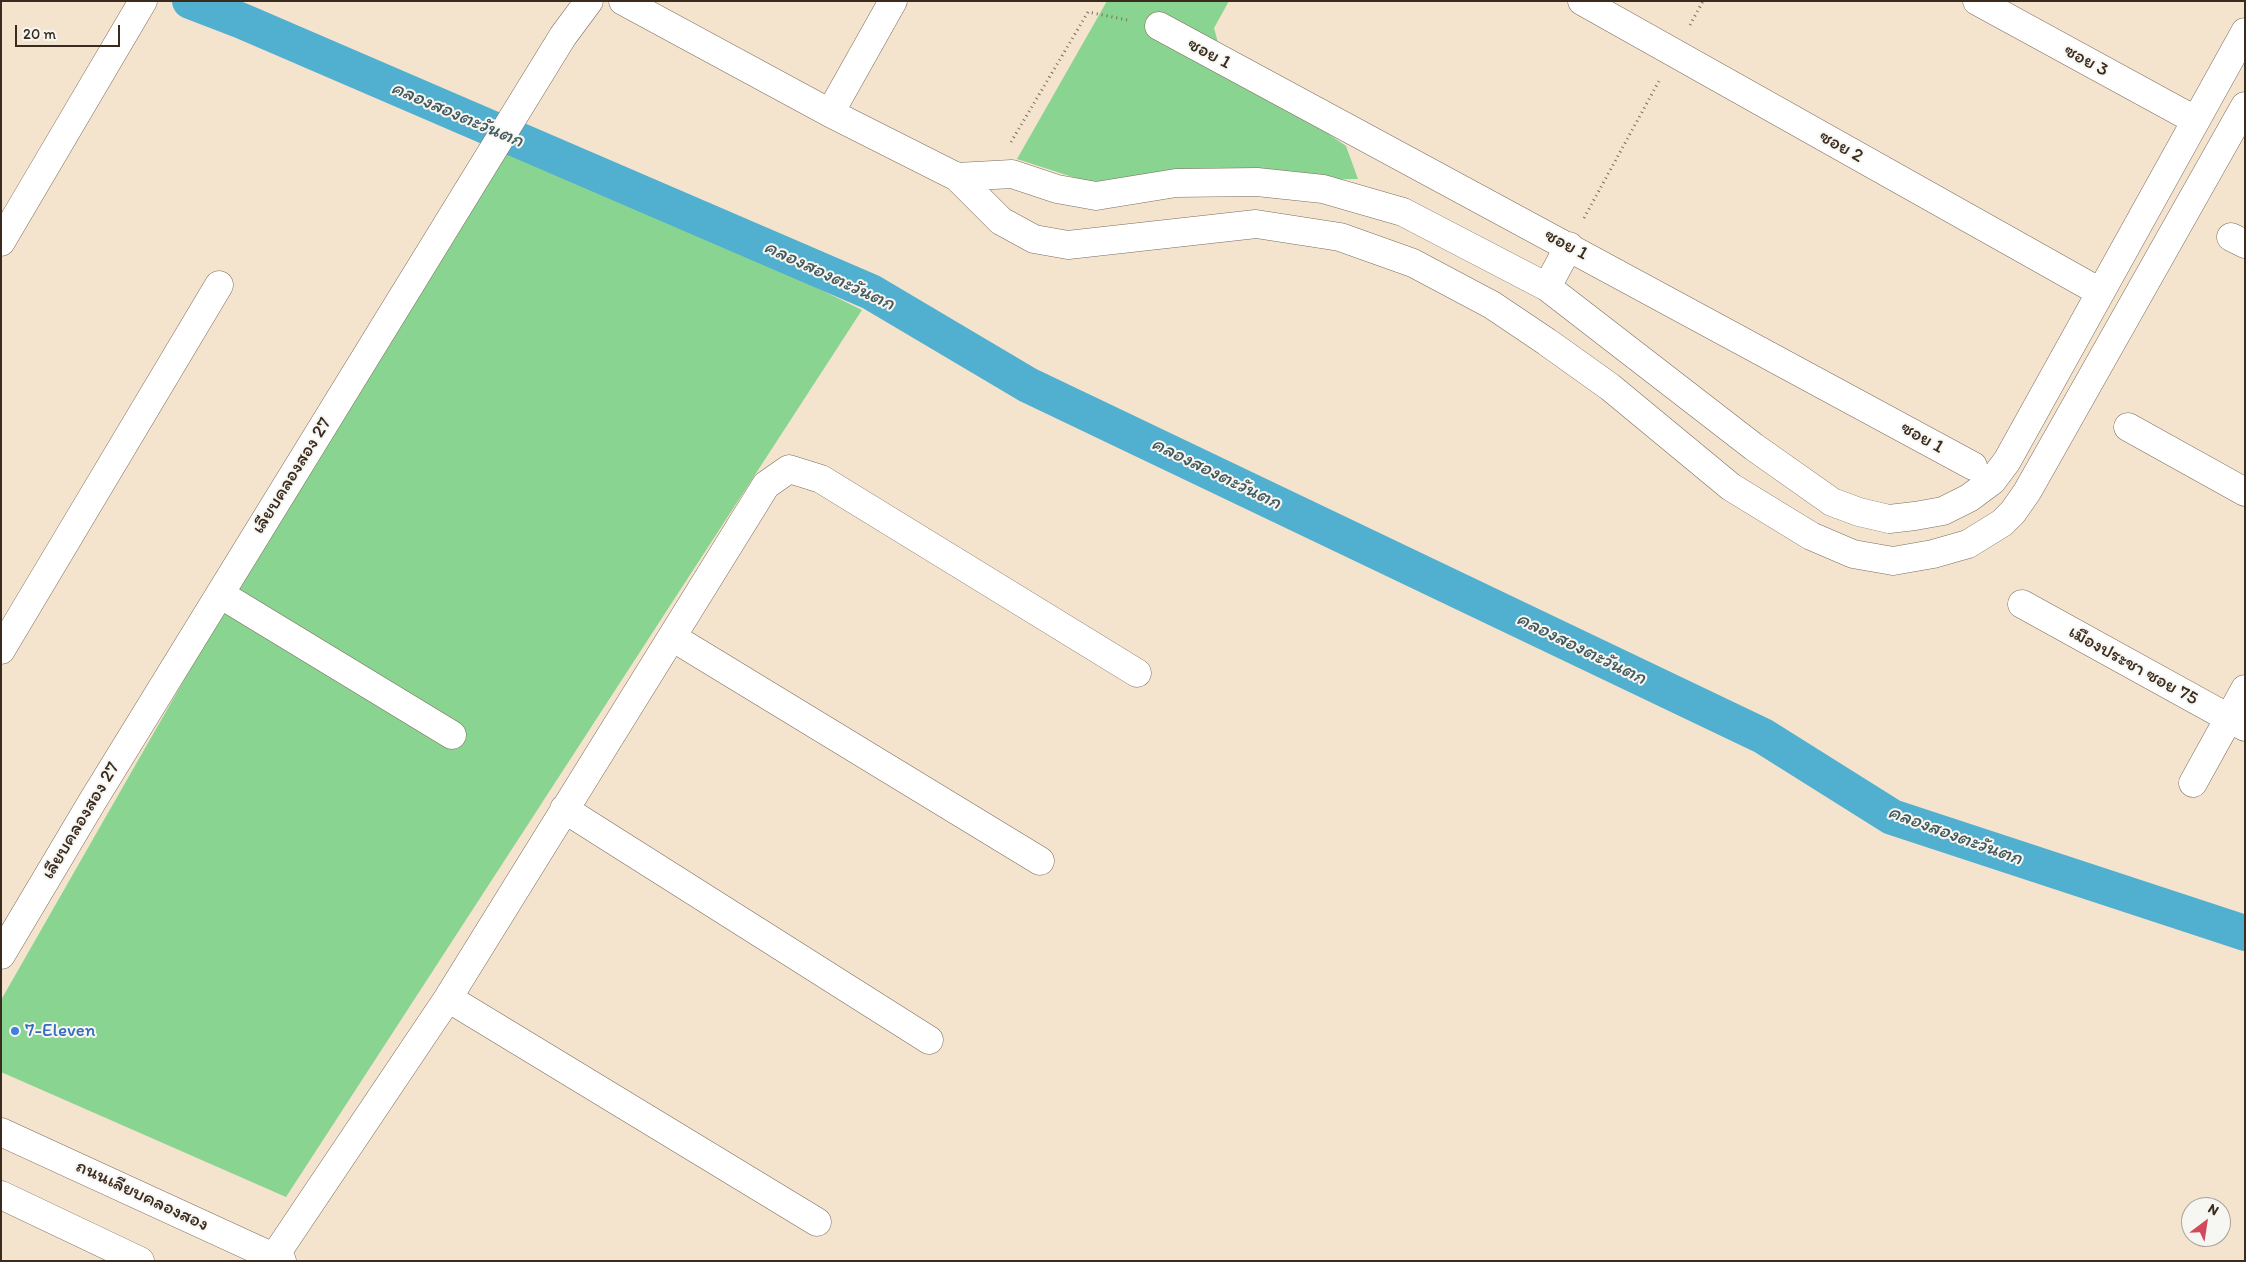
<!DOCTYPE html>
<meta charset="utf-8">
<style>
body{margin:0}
#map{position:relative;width:2246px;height:1262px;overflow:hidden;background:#f4e4ce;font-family:Itim,sans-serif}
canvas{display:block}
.frame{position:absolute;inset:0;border:2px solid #3b2a1e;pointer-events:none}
.north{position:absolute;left:2181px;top:1197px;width:50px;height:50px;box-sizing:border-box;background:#f6f6f2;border:1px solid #aba49d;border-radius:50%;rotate:31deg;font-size:14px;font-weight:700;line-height:20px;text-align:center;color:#3b2a1e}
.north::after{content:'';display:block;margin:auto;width:18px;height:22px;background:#d1495b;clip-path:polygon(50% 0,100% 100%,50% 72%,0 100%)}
.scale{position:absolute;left:15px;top:25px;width:105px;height:22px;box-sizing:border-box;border:2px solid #3b2a1e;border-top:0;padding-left:6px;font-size:15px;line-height:18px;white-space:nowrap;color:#3b2a1e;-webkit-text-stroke:4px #f6f6f2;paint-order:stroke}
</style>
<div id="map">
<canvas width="2246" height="1262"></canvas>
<div class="frame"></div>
<div class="north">N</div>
<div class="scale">20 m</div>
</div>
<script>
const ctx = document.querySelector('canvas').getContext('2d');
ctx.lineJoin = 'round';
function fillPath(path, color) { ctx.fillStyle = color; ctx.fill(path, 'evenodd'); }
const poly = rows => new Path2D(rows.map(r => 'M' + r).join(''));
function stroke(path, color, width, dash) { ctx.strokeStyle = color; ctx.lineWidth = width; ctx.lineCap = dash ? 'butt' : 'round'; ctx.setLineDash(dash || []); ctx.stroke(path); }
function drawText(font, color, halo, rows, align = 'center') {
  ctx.font = font + ' Itim,"Playpen Sans Thai",sans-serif'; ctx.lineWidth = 4; ctx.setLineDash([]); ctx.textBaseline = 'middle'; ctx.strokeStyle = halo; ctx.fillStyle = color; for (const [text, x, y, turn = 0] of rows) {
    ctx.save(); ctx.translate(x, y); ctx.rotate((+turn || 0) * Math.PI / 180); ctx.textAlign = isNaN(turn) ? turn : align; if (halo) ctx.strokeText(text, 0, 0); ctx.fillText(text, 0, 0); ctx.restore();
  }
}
fillPath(poly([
 [1107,1,1229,1,1214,28,1223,61,1346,146,1358,179,1094,184,1017,159],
 [498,131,862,310,286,1197,1,1072,1,1000]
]), '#89d491');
stroke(poly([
 [190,1,242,21,871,292,1028,385,1763,736,1892,817,2245,933]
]), '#51afd0', 36);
const minor = poly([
 [623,1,830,113,957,177,1001,221,1034,239,1068,245,1256,224,1340,237,1413,263,1492,305,1547,342,1610,387,1731,487,1811,536,1853,554,1893,561,1933,554,1968,544,2002,523,2013,512,2027,492,2245,106],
 [1582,1,2100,292],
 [1977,1,2195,120],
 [1159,26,1973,466],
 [830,113,893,1],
 [957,177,1012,174,1057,189,1096,196,1176,183,1257,182,1323,189,1403,212,1547,287,1754,447,1832,502,1859,512,1889,519,1915,516,1943,511,1969,498,1992,481,2007,461,2245,32],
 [2231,237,2245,244],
 [1,242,143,1],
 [1547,287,1569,246],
 [2128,427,2245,492],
 [220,594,452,735],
 [2022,604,2245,727],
 [672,637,1040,861],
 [1,650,219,285],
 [2193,783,2245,689],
 [564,809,929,1040],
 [1,955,92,802,563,36,589,1],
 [448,998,817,1222],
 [274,1257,448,998,766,485,789,469,821,479,1137,673]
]);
const major = poly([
 [1,1132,282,1261],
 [1,1195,140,1261]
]);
stroke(minor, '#7c6b5c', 29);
stroke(major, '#7c6b5c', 29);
stroke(poly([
 [1690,25,1703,1],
 [1011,142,1088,12,1127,20],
 [1584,218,1659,81]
]), '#7c6b5c', 3, [1, 4]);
stroke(minor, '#fff', 28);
stroke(major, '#fff', 28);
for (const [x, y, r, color] of [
 [15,1031,5,"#3f7fe0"]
]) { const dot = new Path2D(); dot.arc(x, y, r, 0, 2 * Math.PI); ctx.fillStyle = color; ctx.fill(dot); stroke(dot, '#f6f6f2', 2); }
drawText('19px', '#3b2a1e', '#f6f6f2', [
 ["ซอย 1",1209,54,28],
 ["ซอย 3",2086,61,29],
 ["ซอย 2",1841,147,29],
 ["ซอย 1",1566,245,28],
 ["ซอย 1",1922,438,29],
 ["เลียบคลองสอง 27",292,476,-58],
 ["เมืองประชา ซอย 75",2133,666,29],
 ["เลียบคลองสอง 27",81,821,-59],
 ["ถนนเลียบคลองสอง",142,1196,25]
]);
drawText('19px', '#366cbe', '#f6f6f2', [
 ["7-Eleven",25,1031]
], 'left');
drawText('italic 20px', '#43595c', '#f6f6f2', [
 ["คลองสองตะวันตก",457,115,23],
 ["คลองสองตะวันตก",829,276,25],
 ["คลองสองตะวันตก",1216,474,26],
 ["คลองสองตะวันตก",1581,649,26],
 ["คลองสองตะวันตก",1955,836,20]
]);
</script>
